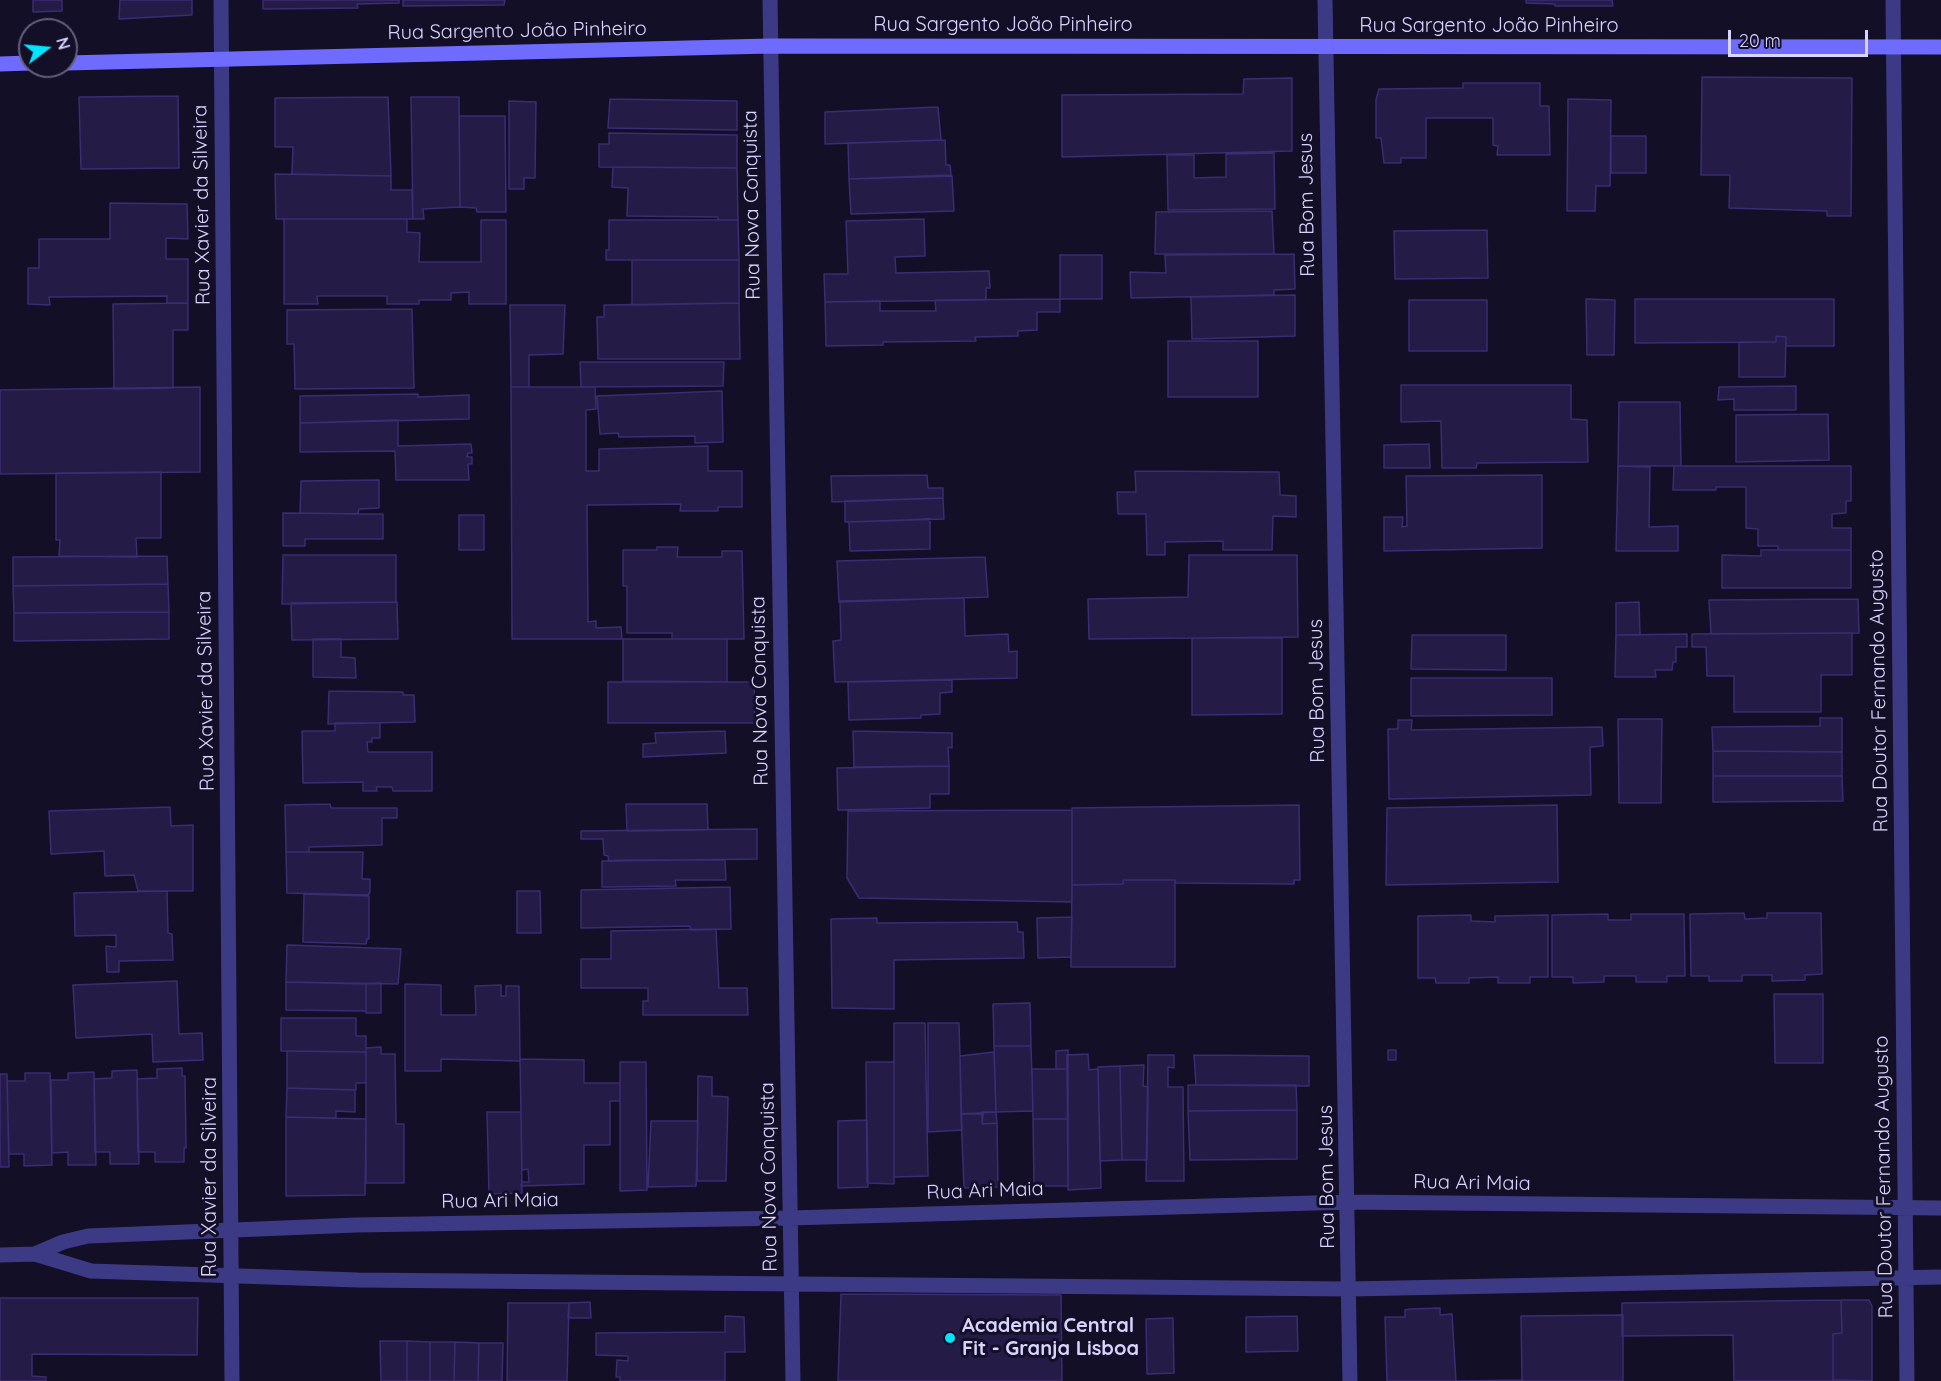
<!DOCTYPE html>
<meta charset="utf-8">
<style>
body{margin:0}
#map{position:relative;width:1941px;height:1381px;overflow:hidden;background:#130f26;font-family:Quicksand,sans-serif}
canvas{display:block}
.north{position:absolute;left:18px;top:18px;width:60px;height:60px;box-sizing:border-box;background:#130f26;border:2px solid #625e7d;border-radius:50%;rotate:74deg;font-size:16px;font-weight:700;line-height:24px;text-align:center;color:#d9d4ff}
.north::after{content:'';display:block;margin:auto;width:21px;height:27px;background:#00e5ff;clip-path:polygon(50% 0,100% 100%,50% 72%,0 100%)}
.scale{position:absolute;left:1728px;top:30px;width:140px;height:27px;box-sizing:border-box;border:3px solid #d9d4ff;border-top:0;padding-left:8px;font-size:18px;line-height:21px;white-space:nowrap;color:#d9d4ff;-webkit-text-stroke:4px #130f26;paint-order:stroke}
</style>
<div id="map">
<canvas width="1941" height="1381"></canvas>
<div class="north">N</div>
<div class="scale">20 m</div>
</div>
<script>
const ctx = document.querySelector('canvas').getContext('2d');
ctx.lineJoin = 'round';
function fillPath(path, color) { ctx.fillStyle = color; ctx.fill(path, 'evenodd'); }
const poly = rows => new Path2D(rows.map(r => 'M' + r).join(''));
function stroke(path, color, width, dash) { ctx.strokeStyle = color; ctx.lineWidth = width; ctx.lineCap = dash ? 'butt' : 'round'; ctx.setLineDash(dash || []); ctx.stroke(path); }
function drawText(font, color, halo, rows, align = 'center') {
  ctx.font = font + ' Quicksand,sans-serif'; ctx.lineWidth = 6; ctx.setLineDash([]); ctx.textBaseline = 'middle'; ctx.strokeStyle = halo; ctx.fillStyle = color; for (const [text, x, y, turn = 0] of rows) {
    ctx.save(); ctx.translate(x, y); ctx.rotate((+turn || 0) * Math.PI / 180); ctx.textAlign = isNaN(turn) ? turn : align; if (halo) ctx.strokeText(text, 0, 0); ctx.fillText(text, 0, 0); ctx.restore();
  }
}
const building = poly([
 [33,0,62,0,62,11,33,12,33,0],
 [120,0,192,0,192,15,119,19,120,0],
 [263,0,399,0,399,3,357,4,358,8,263,9,263,0],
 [403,0,505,0,504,5,403,6,403,0],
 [1526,0,1612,0,1613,6,1555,6,1555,4,1526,3,1526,0],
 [1702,77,1852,78,1851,216,1827,216,1827,211,1729,208,1730,175,1701,175,1702,77],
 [1292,78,1292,151,1062,157,1062,95,1243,94,1244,79,1292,78],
 [1463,83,1540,83,1540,106,1549,106,1550,155,1497,155,1498,146,1493,145,1493,118,1426,118,1426,158,1401,158,1401,163,1384,163,1381,138,1376,138,1376,100,1379,89,1463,88,1463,83],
 [178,96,179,168,81,169,79,97,178,96],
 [388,97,391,176,292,174,293,147,275,147,275,98,388,97],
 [411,97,459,97,460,207,423,209,424,219,413,219,411,97],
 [610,99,737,101,737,130,608,128,610,99],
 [1568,99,1611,100,1610,186,1596,186,1595,211,1567,211,1568,99],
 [509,101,536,102,535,178,524,178,524,189,509,189,509,101],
 [938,107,941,140,825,144,825,112,938,107],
 [459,116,505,116,506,212,477,212,476,208,460,207,459,116],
 [609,133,737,135,737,168,599,167,599,144,609,144,609,133],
 [1611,136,1646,136,1646,173,1611,173,1611,136],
 [945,140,946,165,950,165,951,175,849,179,848,143,945,140],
 [1274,153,1275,209,1168,210,1167,155,1194,155,1194,178,1226,177,1226,154,1274,153],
 [613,167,737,168,738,220,718,220,718,217,627,216,628,188,612,187,613,167],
 [275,174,391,176,391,190,412,190,413,219,276,219,275,174],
 [952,176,954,211,851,214,849,179,952,176],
 [110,203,187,204,188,239,166,238,166,259,188,259,188,303,167,303,167,296,49,297,50,305,28,304,28,268,39,268,39,239,110,239,110,203],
 [1272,211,1274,254,1155,254,1156,212,1272,211],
 [284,219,407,219,407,232,420,233,419,262,481,262,481,220,506,220,506,304,469,304,469,292,451,293,451,300,419,300,419,304,387,304,387,296,317,296,318,304,284,304,284,219],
 [924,219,925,256,895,257,896,273,989,271,990,288,986,288,986,300,825,302,824,274,848,274,846,221,924,219],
 [609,220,738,220,739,260,606,260,606,250,609,250,609,220],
 [1487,230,1488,278,1395,279,1394,231,1487,230],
 [1294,254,1295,289,1274,290,1274,295,1131,298,1130,272,1166,273,1165,255,1294,254],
 [1060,255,1102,255,1102,299,1060,299,1060,255],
 [632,260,739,260,739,303,632,305,632,260],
 [1295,295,1295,336,1192,339,1191,297,1295,295],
 [1060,299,1060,312,1037,312,1037,330,1018,331,1018,336,975,337,976,341,883,342,883,345,826,346,825,302,880,301,880,311,936,311,935,300,1060,299],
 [1586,299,1615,300,1614,355,1587,355,1586,299],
 [1635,299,1834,299,1834,346,1786,346,1786,337,1776,336,1776,342,1635,343,1635,299],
 [1409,300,1487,300,1487,351,1409,351,1409,300],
 [188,303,188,330,173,330,173,388,114,389,113,304,188,303],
 [739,303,740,359,598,359,597,317,604,317,604,305,739,303],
 [510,305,565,305,563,354,529,355,529,387,511,387,510,305],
 [412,309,414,388,295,389,294,344,287,344,287,310,412,309],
 [1776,336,1786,337,1785,377,1739,377,1739,342,1776,342,1776,336],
 [1168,341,1258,341,1258,397,1168,397,1168,341],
 [580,362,724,362,723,386,581,387,580,362],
 [1401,385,1571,385,1571,419,1587,420,1588,462,1477,463,1476,468,1442,468,1441,421,1401,422,1401,385],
 [1796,386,1796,410,1734,410,1734,399,1718,400,1719,387,1796,386],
 [200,387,200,472,0,474,0,390,200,387],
 [511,387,595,387,596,409,586,410,586,471,599,471,599,449,708,446,708,471,742,471,742,507,718,507,718,511,680,511,681,504,587,505,588,622,596,621,596,628,621,627,622,639,512,639,511,387],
 [722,391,723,442,695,443,695,436,619,437,618,433,600,434,597,396,722,391],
 [418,394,418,397,469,395,469,419,300,423,300,396,418,394],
 [1619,402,1680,402,1681,466,1618,466,1619,402],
 [1828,414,1829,460,1736,462,1736,415,1828,414],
 [398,420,398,446,471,444,472,453,468,453,467,457,472,457,472,464,468,464,469,480,396,480,395,451,300,452,300,423,398,420],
 [1429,444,1430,468,1384,468,1384,445,1429,444],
 [1618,466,1650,467,1649,527,1678,526,1678,551,1616,551,1618,466],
 [1674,466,1851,466,1851,501,1846,501,1846,513,1832,514,1832,528,1851,528,1851,550,1778,550,1778,546,1758,546,1758,529,1746,528,1746,487,1716,487,1716,490,1673,490,1674,466],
 [1135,471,1279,472,1280,495,1296,496,1296,517,1273,516,1272,550,1223,550,1223,541,1165,542,1165,555,1147,555,1146,514,1118,514,1117,492,1136,492,1135,471],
 [161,472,161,538,136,538,137,557,59,556,60,540,56,540,56,473,161,472],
 [927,475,928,488,943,488,943,498,832,502,831,476,927,475],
 [1542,475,1542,548,1384,551,1384,517,1403,517,1402,527,1407,526,1406,476,1542,475],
 [379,480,379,508,359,509,358,514,300,513,301,481,379,480],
 [943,498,944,519,845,522,845,501,943,498],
 [283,513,383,514,383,539,305,539,305,546,283,546,283,513],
 [459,515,484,515,484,550,459,550,459,515],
 [930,519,930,549,850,551,849,522,930,519],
 [657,547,678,547,677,557,722,557,722,551,742,551,744,639,672,639,672,633,627,633,627,586,623,586,623,550,657,550,657,547],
 [1761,550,1851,550,1851,588,1722,588,1722,555,1761,556,1761,550],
 [283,555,396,555,396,602,282,604,283,555],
 [1189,555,1297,555,1298,637,1089,639,1088,599,1188,597,1189,555],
 [167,556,168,584,13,586,13,557,167,556],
 [985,557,988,597,839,602,837,561,985,557],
 [168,584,169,612,14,613,13,586,168,584],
 [964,598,965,636,1008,634,1009,652,1017,651,1017,678,835,682,833,641,841,640,840,601,964,598],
 [1858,599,1859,633,1711,634,1709,600,1858,599],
 [397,602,398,639,292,640,291,603,397,602],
 [1639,602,1640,635,1616,635,1616,603,1639,602],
 [169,612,169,639,14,641,14,613,169,612],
 [1852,633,1852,675,1821,675,1821,712,1734,712,1734,676,1707,676,1706,647,1692,647,1692,634,1852,633],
 [1687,634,1687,647,1676,647,1676,662,1673,662,1672,670,1655,670,1656,677,1615,677,1616,635,1687,634],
 [1412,635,1506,635,1506,670,1411,669,1412,635],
 [1192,638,1282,638,1282,714,1192,715,1192,638],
 [313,639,341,639,341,657,355,658,356,678,313,677,313,639],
 [623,639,727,639,727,682,623,681,623,639],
 [1411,678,1552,678,1552,715,1411,716,1411,678],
 [952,680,952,692,940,693,940,714,921,715,921,718,849,720,848,682,952,680],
 [608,682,754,682,755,723,608,723,608,682],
 [329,691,403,692,403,695,414,695,415,722,328,724,329,691],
 [1820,718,1842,718,1842,752,1713,751,1712,727,1820,726,1820,718],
 [1618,719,1662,719,1661,803,1619,803,1618,719],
 [1398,720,1412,720,1411,730,1602,727,1603,746,1590,747,1591,795,1389,799,1388,729,1398,729,1398,720],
 [335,723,380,723,380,738,372,738,372,742,367,742,368,752,432,752,432,791,393,791,392,787,376,787,377,791,363,791,363,782,303,783,302,731,335,731,335,723],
 [725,731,726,753,643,757,643,744,656,743,655,733,725,731],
 [853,731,952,733,952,748,948,747,949,766,854,767,853,731],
 [1713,751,1842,752,1842,776,1713,776,1713,751],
 [949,766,949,794,930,794,930,808,838,810,837,768,949,766],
 [1713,776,1842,776,1843,801,1713,802,1713,776],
 [330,804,331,808,397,808,397,818,382,818,382,845,309,847,309,852,286,852,285,805,330,804],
 [626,804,707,804,708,830,627,831,626,804],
 [1299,805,1300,880,1294,880,1294,884,1176,883,1175,880,1123,880,1123,884,1072,885,1072,808,1299,805],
 [1557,805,1558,882,1386,885,1387,808,1557,805],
 [170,807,171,826,193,825,193,891,138,891,134,875,105,876,104,851,51,854,49,811,170,807],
 [1072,810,1072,902,859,898,847,878,848,811,1072,810],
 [757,829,757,859,609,861,608,856,604,855,603,839,581,839,581,831,757,829],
 [286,852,363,852,362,879,370,879,370,892,368,895,287,893,286,852],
 [629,860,725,860,726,880,675,880,676,886,602,887,602,861,629,860],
 [1123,880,1175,880,1175,967,1071,967,1072,885,1123,884,1123,880],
 [730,887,731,929,691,930,690,926,581,928,581,890,730,887],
 [167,891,168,933,172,934,173,960,119,961,119,972,107,972,106,946,116,947,116,935,75,936,74,893,167,891],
 [517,891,540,891,541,933,517,933,517,891],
 [304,894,369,896,369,939,367,939,366,944,303,942,304,894],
 [1744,913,1745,919,1767,918,1767,913,1821,913,1822,974,1805,975,1805,980,1772,981,1772,975,1742,975,1742,981,1709,981,1709,976,1691,976,1690,914,1744,913],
 [1608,914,1608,920,1631,920,1631,914,1684,914,1685,976,1667,976,1667,982,1636,982,1636,976,1604,976,1604,982,1573,983,1573,977,1552,977,1552,915,1608,914],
 [1471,915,1471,921,1495,922,1495,916,1548,915,1548,977,1530,977,1530,983,1498,983,1498,977,1469,978,1469,983,1436,983,1435,978,1418,978,1418,916,1471,915],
 [1072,917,1071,957,1038,958,1037,918,1072,917],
 [877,918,877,923,1017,922,1018,932,1023,932,1024,958,894,960,894,1009,832,1008,831,919,877,918],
 [716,929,719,988,747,988,748,1015,643,1015,643,1001,648,1001,648,988,581,988,581,959,611,959,611,931,716,929],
 [287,945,401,949,398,984,286,982,287,945],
 [177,981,179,1034,202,1033,203,1060,153,1062,152,1034,76,1038,73,985,177,981],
 [286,982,366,984,366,1011,286,1010,286,982],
 [381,983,381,1013,366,1013,366,984,381,983],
 [405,984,441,985,441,1015,476,1015,475,986,501,985,501,996,506,996,506,986,519,986,520,1061,441,1059,441,1071,405,1071,405,984],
 [1774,994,1823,994,1823,1063,1775,1063,1774,994],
 [1030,1003,1031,1046,994,1046,993,1004,1030,1003],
 [281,1018,356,1018,356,1036,366,1036,366,1052,281,1051,281,1018],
 [894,1023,925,1023,928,1176,894,1177,894,1023],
 [928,1023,959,1023,962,1130,928,1132,928,1023],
 [994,1046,1031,1046,1033,1111,996,1112,994,1046],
 [381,1047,381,1054,395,1054,396,1124,404,1124,404,1183,366,1183,366,1048,381,1047],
 [1068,1050,1068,1069,1056,1069,1056,1051,1068,1050],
 [1388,1050,1396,1050,1396,1060,1388,1060,1388,1050],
 [287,1051,366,1052,366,1083,356,1083,356,1090,287,1088,287,1051],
 [994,1052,996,1112,961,1114,960,1056,994,1052],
 [1088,1054,1089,1070,1098,1069,1101,1188,1068,1190,1067,1055,1088,1054],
 [1148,1055,1174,1055,1174,1068,1168,1067,1168,1087,1183,1087,1184,1181,1146,1181,1148,1055],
 [1194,1055,1309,1056,1309,1086,1196,1085,1194,1055],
 [520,1059,584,1060,584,1083,620,1083,620,1101,610,1101,610,1145,584,1145,584,1184,521,1186,522,1182,529,1182,528,1169,522,1170,520,1059],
 [620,1062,646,1062,647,1190,620,1191,620,1062],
 [866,1062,894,1062,894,1184,867,1183,866,1062],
 [1144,1065,1143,1086,1148,1087,1147,1160,1122,1160,1120,1066,1144,1065],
 [1120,1066,1122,1160,1100,1161,1098,1067,1120,1066],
 [182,1068,182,1076,185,1076,186,1148,184,1148,184,1162,155,1162,155,1152,138,1152,137,1079,157,1078,157,1069,182,1068],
 [1032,1069,1068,1069,1068,1119,1033,1119,1032,1069],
 [137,1070,139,1164,110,1164,110,1152,95,1152,94,1079,112,1078,112,1071,137,1070],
 [94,1072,96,1165,68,1165,68,1152,52,1153,51,1080,68,1080,68,1073,94,1072],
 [25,1073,50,1073,52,1165,24,1166,24,1154,9,1154,7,1081,25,1081,25,1073],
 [0,1074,7,1074,9,1167,0,1167,0,1074],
 [698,1076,712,1077,712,1096,728,1097,726,1181,697,1181,698,1076],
 [1188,1085,1296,1085,1297,1110,1188,1111,1188,1085],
 [287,1088,355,1090,355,1112,336,1111,336,1118,332,1118,286,1117,287,1088],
 [1297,1110,1297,1159,1190,1160,1188,1111,1297,1110],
 [487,1112,521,1112,522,1193,489,1194,487,1112],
 [982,1112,996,1112,997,1123,982,1124,982,1112],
 [961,1114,983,1114,982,1124,997,1123,998,1187,964,1188,961,1114],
 [286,1117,366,1119,365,1195,286,1196,286,1117],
 [1033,1119,1068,1119,1068,1186,1034,1186,1033,1119],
 [867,1120,868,1187,838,1188,838,1121,867,1120],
 [651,1121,698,1121,696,1186,648,1187,651,1121],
 [841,1294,1061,1295,1062,1381,838,1381,841,1294],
 [0,1298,198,1298,197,1355,32,1354,32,1376,46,1377,46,1381,0,1381,0,1298],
 [1841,1300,1869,1300,1872,1306,1872,1381,1833,1380,1833,1334,1842,1333,1841,1300],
 [1841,1300,1842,1333,1833,1334,1833,1380,1863,1381,1734,1381,1733,1335,1622,1336,1622,1303,1841,1300],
 [590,1302,591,1318,568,1318,569,1303,590,1302],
 [508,1303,569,1303,567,1381,507,1381,508,1303],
 [1440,1308,1440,1315,1452,1314,1456,1381,1522,1380,1521,1316,1623,1315,1623,1381,1387,1381,1385,1317,1405,1317,1405,1310,1410,1309,1440,1308],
 [725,1316,744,1317,745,1352,725,1352,725,1381,620,1381,620,1377,616,1377,617,1360,628,1361,628,1356,596,1355,596,1333,725,1332,725,1316],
 [1297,1316,1298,1351,1246,1352,1246,1317,1297,1316],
 [1173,1318,1174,1373,1147,1374,1146,1319,1173,1318],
 [380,1341,407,1341,407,1381,381,1381,380,1341],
 [407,1341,430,1342,430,1381,407,1381,407,1341],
 [430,1342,455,1342,454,1381,430,1381,430,1342],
 [455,1342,479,1343,478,1381,454,1381,455,1342],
 [479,1343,503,1343,502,1381,478,1381,479,1343]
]);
fillPath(building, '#241b47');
stroke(building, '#3b2d73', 1.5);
stroke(poly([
 [221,0,232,1381],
 [770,0,793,1381],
 [1325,0,1350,1381],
 [1893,0,1907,1381],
 [35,1254,63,1242,88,1236,356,1225,790,1218,1349,1202,1941,1208],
 [0,1255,35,1254,91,1271,358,1280,1350,1289,1941,1277]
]), '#3d3a85', 15);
stroke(poly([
 [66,63,770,46,1941,47],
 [0,64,30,63]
]), '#6f6bff', 15);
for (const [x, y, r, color] of [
 [950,1338,6,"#00e5ff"]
]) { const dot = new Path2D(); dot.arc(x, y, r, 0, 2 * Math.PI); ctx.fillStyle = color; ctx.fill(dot); stroke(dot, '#130f26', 2); }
drawText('20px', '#d9d4ff', '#130f26', [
 ["Rua Sargento João Pinheiro",1003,25],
 ["Rua Sargento João Pinheiro",1489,26],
 ["Rua Sargento João Pinheiro",517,31,-1],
 ["Rua Xavier da Silveira",202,205,-91],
 ["Rua Nova Conquista",752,205,-91],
 ["Rua Bom Jesus",1307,205,-91],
 ["Rua Xavier da Silveira",206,691,-91],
 ["Rua Nova Conquista",760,691,-91],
 ["Rua Bom Jesus",1317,691,-91],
 ["Rua Doutor Fernando Augusto",1879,691,-91],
 ["Rua Xavier da Silveira",210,1177,-90],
 ["Rua Nova Conquista",769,1177,-91],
 ["Rua Bom Jesus",1327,1177,-91],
 ["Rua Doutor Fernando Augusto",1884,1177,-91],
 ["Rua Ari Maia",1472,1183,1],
 ["Rua Ari Maia",985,1191,-2],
 ["Rua Ari Maia",500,1201,-1]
]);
drawText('bold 20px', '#d9d4ff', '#130f26', [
 ["Academia Central",962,1326],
 ["Fit - Granja Lisboa",962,1349]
], 'left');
</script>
